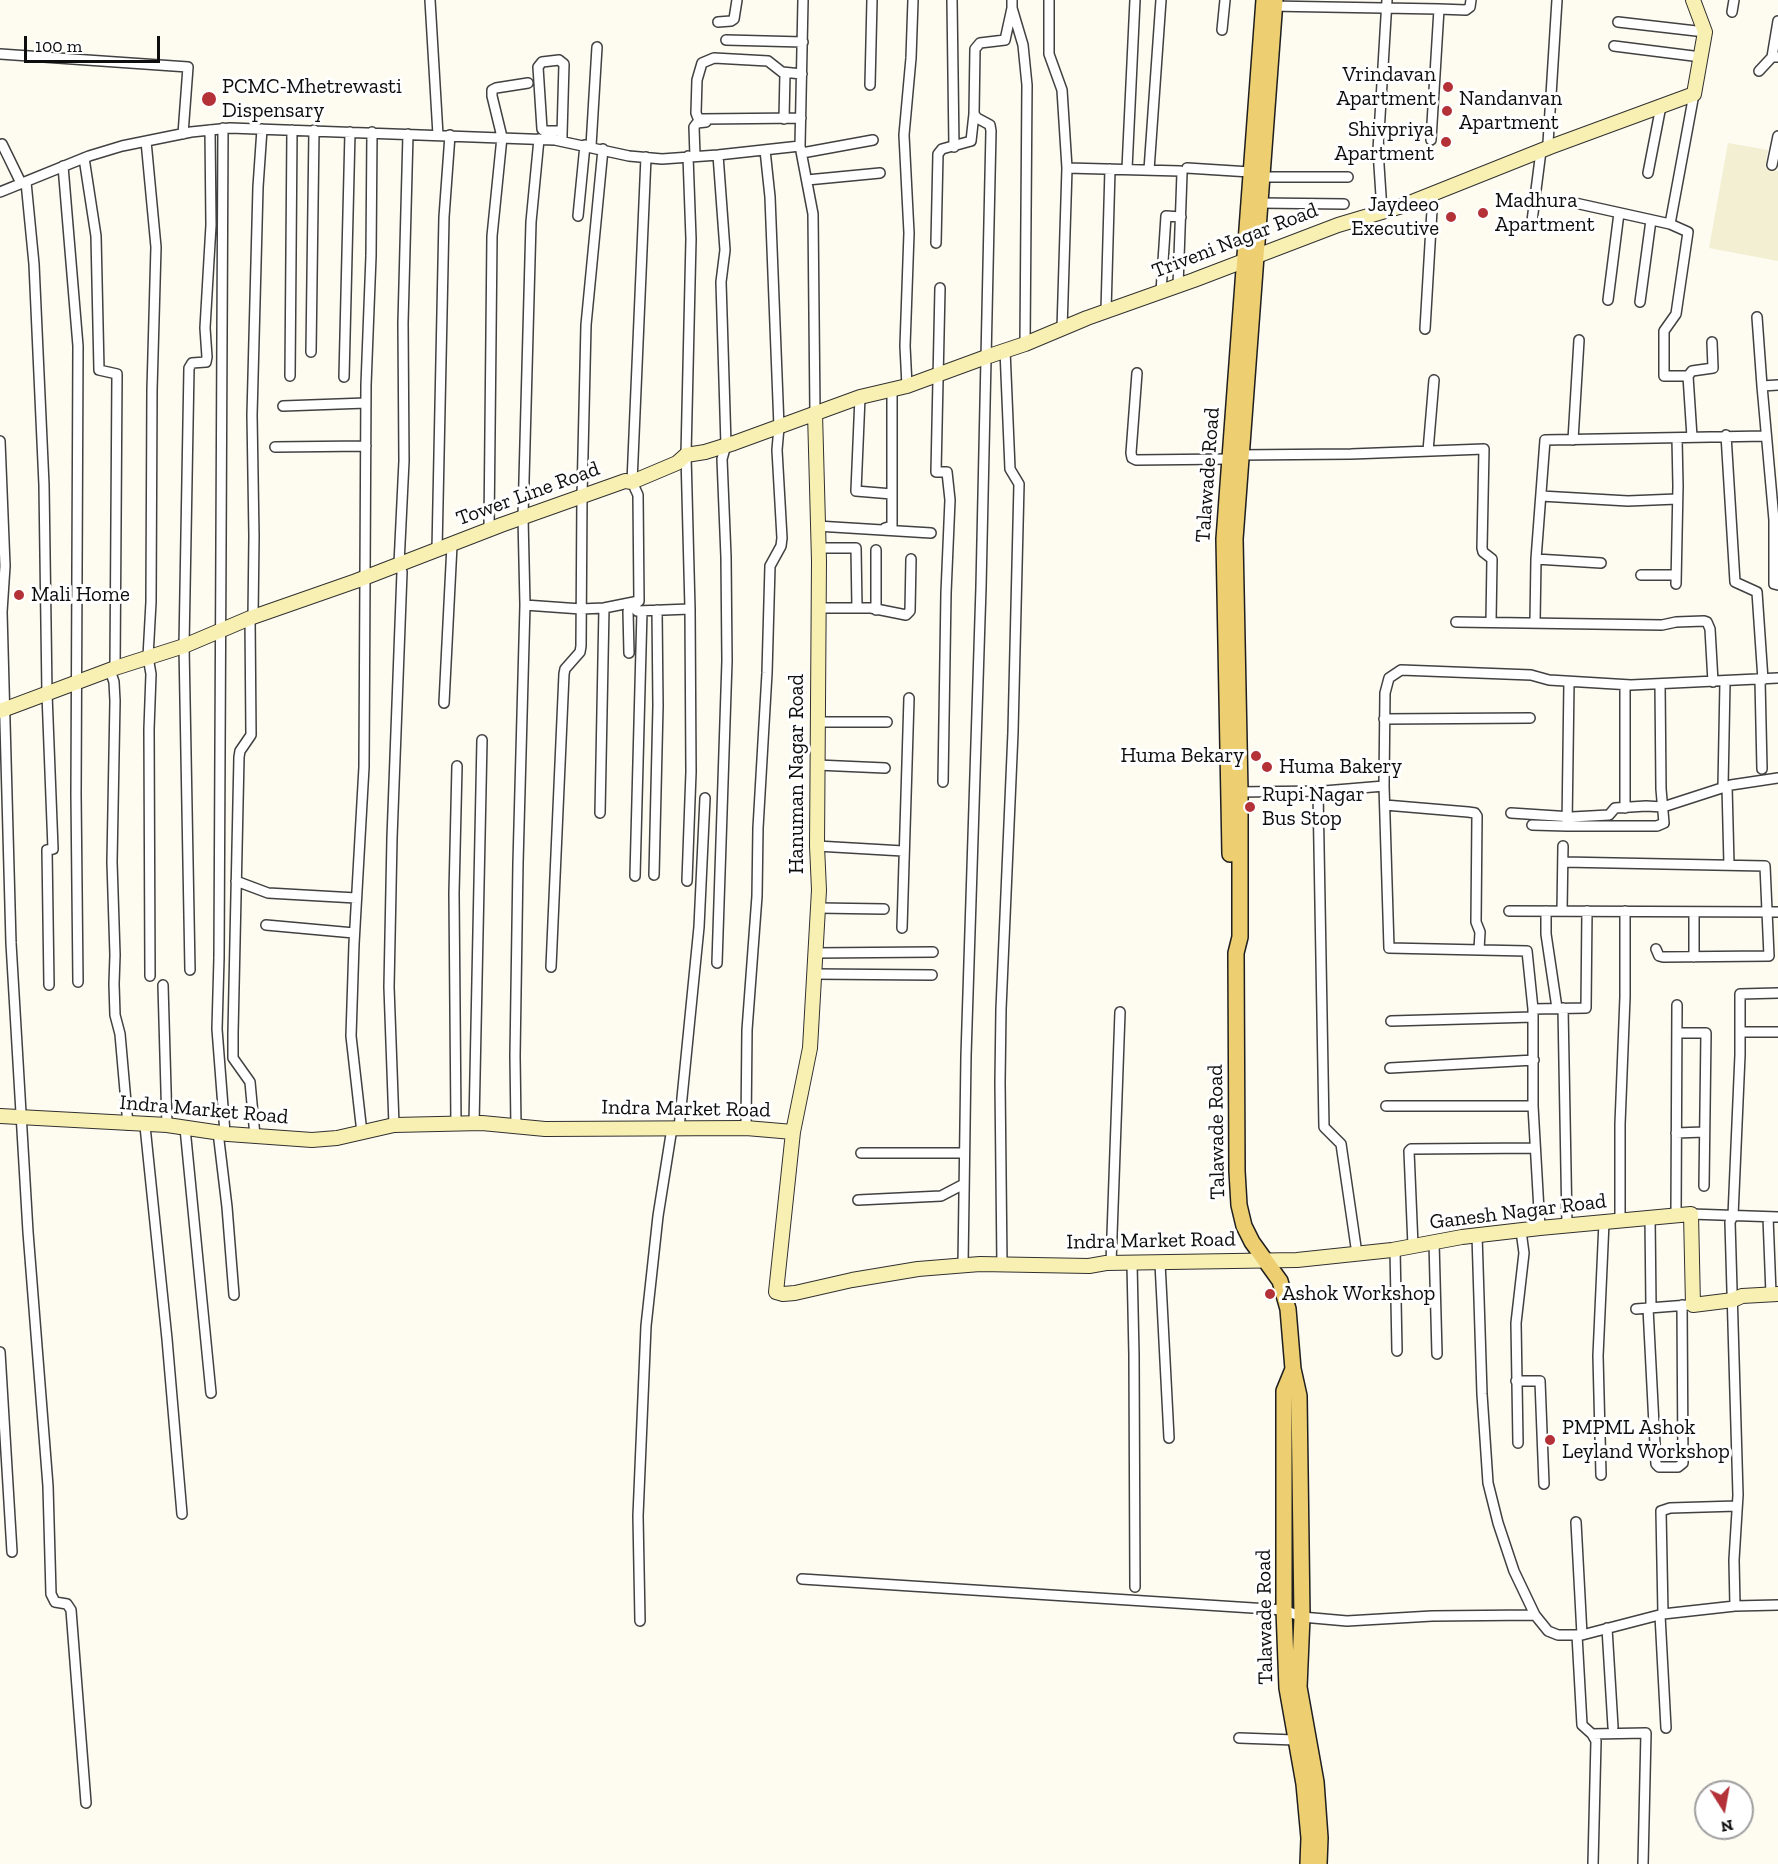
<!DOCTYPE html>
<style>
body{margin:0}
#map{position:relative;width:1778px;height:1864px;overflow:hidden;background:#fefbf1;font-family:"Zilla Slab",serif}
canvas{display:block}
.north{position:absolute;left:1694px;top:1780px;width:60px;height:60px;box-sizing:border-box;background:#fff;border:2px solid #9f9f9f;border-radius:50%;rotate:169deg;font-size:16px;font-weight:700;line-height:24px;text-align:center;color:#0e0e0e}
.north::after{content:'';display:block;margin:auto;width:21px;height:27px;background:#b43138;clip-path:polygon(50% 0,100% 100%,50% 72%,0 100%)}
.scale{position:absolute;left:24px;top:36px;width:136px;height:27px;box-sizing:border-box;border:3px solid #0e0e0e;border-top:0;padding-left:8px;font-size:18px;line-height:21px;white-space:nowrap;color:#0e0e0e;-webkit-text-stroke:4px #fff;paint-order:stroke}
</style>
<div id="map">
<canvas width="1778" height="1864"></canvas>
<div class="north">N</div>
<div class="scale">100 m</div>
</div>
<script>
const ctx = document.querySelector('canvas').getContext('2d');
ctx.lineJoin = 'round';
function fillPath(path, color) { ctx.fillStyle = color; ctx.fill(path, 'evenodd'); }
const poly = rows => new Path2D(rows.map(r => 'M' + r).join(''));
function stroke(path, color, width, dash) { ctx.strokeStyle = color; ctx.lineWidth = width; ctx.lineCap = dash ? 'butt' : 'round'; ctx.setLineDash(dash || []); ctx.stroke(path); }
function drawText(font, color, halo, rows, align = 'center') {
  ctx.font = font + ' "Zilla Slab",serif'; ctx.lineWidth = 6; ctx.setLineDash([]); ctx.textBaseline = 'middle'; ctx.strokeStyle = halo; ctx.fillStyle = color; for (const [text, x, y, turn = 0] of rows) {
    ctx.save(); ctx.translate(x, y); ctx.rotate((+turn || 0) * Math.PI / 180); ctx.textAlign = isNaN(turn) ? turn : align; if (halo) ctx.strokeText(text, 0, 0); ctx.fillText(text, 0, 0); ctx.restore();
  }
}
fillPath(poly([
 [1728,143,1768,150,1765,168,1778,171,1778,261,1709,248]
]), '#f2efd3');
const street = poly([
 [430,0,438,135],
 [803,0,800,146,813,214,815,413],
 [952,0,954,147],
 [1012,0,1012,8,1023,45,1027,85,1025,344],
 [1049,0,1049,54,1062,90,1067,168,1062,329],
 [1270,6,1439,9,1431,140],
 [1439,9,1466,10,1470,7,1471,0],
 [1732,12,1734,0],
 [718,22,731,21,734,19,737,0],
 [1618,22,1705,32],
 [1222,30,1225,0],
 [726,40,803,42],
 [1614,46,1701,57],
 [0,54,188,67,183,134],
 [1772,57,1778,21],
 [1759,71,1772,57,1778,57],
 [870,85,872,0],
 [801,118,702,119,698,118,696,113,697,80,702,63,714,58,768,61,782,72,802,74],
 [784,119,785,73],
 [223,128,219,958,217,1029,225,1133],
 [146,141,156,247,152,390,151,602,148,657,151,674,149,729,150,976],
 [562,141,562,134,564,64,559,60,542,62,538,67,542,129,544,131,562,131],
 [2,144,21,183],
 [591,146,597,47],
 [1550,147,1548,143,1557,0],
 [802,153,873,140],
 [695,156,694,127,697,123,706,122],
 [84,158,96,236,99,370,117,374,115,668],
 [1772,165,1778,136],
 [63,166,78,346,76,794,78,982],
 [1067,168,1180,171,1182,173,1178,286],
 [1187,168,1250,172],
 [1127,169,1135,0],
 [1149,170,1161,0],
 [1648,173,1661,106],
 [1262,177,1348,177],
 [807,180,880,173],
 [26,182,34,264,44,485,47,694,53,849,47,850,49,985],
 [0,192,89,156,122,146,191,132,230,128,555,140,629,156,662,159,718,155,800,146],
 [1566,201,1670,224,1694,94],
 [1260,203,1344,204],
 [1382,211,1378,150,1387,0],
 [578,216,585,145],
 [1532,221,1541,151],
 [1670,224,1688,232,1676,314,1664,331,1664,376,1688,376,1692,437],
 [936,243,938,154,942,149,971,141,974,114],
 [940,288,936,472,947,472,950,500,946,593,943,782],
 [1161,292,1166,216,1181,217],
 [1608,300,1619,213],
 [1640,302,1651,220],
 [1106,311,1110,169],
 [1757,317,1762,386],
 [1425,329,1433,193],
 [311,352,314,130],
 [1137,373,1131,453,1132,458,1136,460,1229,459],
 [290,376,292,130],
 [1688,376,1692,371,1713,368,1712,342],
 [344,377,350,132],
 [1778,385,1762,386,1774,520,1774,584,1778,585],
 [907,386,905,346,909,233,904,135,911,58,913,0],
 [860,397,856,491,892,494,892,389],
 [283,406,366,403],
 [1726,435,1735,582,1757,592,1763,680],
 [1573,440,1579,340],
 [0,441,5,566,2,612,11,943,28,1232,48,1486,51,1594,55,1602,67,1604,71,1610,86,1803],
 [275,447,366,446],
 [1428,451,1434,380],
 [1238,455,1351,454,1484,449,1482,548,1483,552,1492,559,1491,622],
 [1541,496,1628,501,1677,499],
 [817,526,931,533],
 [885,528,892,526,892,494],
 [489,529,492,236,502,137,492,96,492,90,496,88,528,83],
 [818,548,856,548,857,608],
 [437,550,444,217,450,135],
 [1536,559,1601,563],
 [1641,575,1676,575],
 [1676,584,1678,486,1677,438],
 [639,601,638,495,632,482,646,157],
 [525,605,581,609,604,608,639,601,628,611,629,653],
 [818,608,871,608,906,615,910,611,911,559],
 [876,610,876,550],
 [637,611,690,609],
 [250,618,251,735,240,751,239,757,233,1033,233,1058,250,1082,255,1136],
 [253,618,254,536,252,415,258,187,262,129],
 [1456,622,1662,625,1676,622,1704,621,1707,622,1710,629,1713,682],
 [1535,622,1536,559,1545,440,1766,436],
 [110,670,114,682,115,701,112,862,115,955,114,984,115,1015,120,1034,128,1125],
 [1760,680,1762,769],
 [1569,682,1567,826,1657,826,1664,823,1661,789,1660,684],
 [444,703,452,545],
 [1384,719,1530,718],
 [817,722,887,722],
 [817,765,885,768],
 [1384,786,1389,948,1527,951,1533,1009,1533,1106,1540,1228],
 [1727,786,1729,865],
 [1723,787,1725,682],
 [1318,791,1324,1127,1341,1144,1357,1254],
 [1237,792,1324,791,1384,786,1385,693,1389,678,1401,670,1531,675,1549,680,1631,685,1778,678],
 [1385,805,1468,812,1475,813,1477,816,1476,922,1480,932,1479,950],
 [1625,808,1625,685],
 [600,813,604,608],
 [1511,813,1572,817,1609,815,1615,808,1646,806,1663,807,1731,785,1778,778],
 [1532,825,1567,826],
 [817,846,903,851],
 [1563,862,1765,866,1769,956,1663,957,1659,956,1656,949],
 [654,875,658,706,657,610],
 [635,876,642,611],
 [236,881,268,893,356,898],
 [687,881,691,772,690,609,686,455,691,239,688,156],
 [818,908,884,909],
 [1509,911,1778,912],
 [1546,911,1546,934,1557,1008],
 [1562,911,1563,846],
 [266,925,354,933],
 [902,928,909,698],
 [815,953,933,952],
 [1694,957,1694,912],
 [717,963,727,661,726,557,722,459,726,445,721,282,725,250,718,155],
 [551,967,564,674,565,669,580,652,581,646,582,496,586,325,603,149],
 [190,970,184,646,189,368,192,363,206,362,207,357,205,328,211,225,210,130],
 [814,974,932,975],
 [163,985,167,1125],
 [1563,1008,1567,1225],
 [1533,1009,1586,1008,1587,911],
 [1391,1021,1533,1017],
 [1740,1032,1778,1032],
 [1677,1033,1706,1033,1704,1186],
 [1390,1068,1534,1060],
 [1386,1106,1533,1106],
 [456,1124,454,893,457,766],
 [474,1124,482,740],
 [394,1125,389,987,392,838,402,572,399,564,404,461,403,323,408,134],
 [145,1126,167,1339,182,1514],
 [516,1127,515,1056,518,863,525,605,523,517,531,222,539,139],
 [185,1128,211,1393],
 [679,1128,699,927,705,798],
 [746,1128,747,1030,757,896,758,828,767,673,770,566,781,546,782,538,777,450,779,427,770,197,765,150],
 [218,1132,227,1207,234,1295],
 [362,1133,351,1036,354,944,364,767,366,385,371,256,372,132],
 [1676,1133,1704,1132],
 [861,1153,964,1153],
 [858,1200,941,1196,964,1184],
 [1691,1214,1778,1217],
 [1676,1215,1677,1005],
 [1650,1217,1651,1307],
 [1768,1217,1771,1294],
 [1620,1220,1620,1124,1625,997,1625,911],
 [1477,1235,1482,1394,1488,1483,1498,1523,1514,1571,1535,1615],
 [1434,1242,1437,1354],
 [1413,1246,1409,1151,1411,1149,1535,1148],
 [1395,1249,1397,1351],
 [1111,1263,1120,1012],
 [1160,1263,1169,1438],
 [1132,1264,1134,1355,1135,1587],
 [963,1265,966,1056,981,587,991,131,990,125,977,118,974,114,975,49,980,43,1005,40,1012,8],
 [1002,1265,1000,1082,1001,1009,1013,732,1019,484,1010,469,1005,350],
 [1648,1308,1656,1464,1659,1467,1678,1467,1683,1463,1682,1305],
 [1636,1309,1688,1305],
 [0,1352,12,1552],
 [1516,1381,1540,1381,1544,1484],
 [1518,1443,1516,1323,1524,1253,1521,1231],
 [1601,1475,1598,1356,1604,1222],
 [1576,1522,1582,1635],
 [802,1579,1284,1610,1302,1617,1347,1621,1432,1616,1535,1615,1548,1631,1558,1635,1582,1635,1663,1614,1735,1606,1778,1605],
 [1735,1606,1734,1560,1738,1495,1730,1222,1733,1216,1740,1055,1740,994,1778,993],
 [1663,1614,1661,1511,1670,1508,1737,1506],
 [1660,1615,1666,1728],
 [640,1621,638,1516,646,1326,658,1216,672,1128],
 [1607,1628,1613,1727],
 [1577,1635,1582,1725,1592,1734,1596,1741,1593,1864],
 [1592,1734,1646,1733,1643,1864],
 [1239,1738,1295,1740]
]);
const secondary = poly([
 [815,413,819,561,817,846,819,890,810,1048,793,1132,776,1292,783,1294,795,1293,852,1280,918,1269,980,1264,1089,1266,1106,1263,1297,1260,1392,1250,1462,1237,1540,1228,1691,1214,1693,1305,1733,1300,1742,1296,1778,1294],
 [0,711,115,668,184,646,250,618,356,581,501,525,625,481,632,482,677,463,686,455,705,452,734,443,860,397,907,386,986,357,1025,344,1087,318,1194,280,1338,225,1402,206,1550,147,1694,94,1705,32,1693,0],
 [0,1116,167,1125,228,1134,312,1140,337,1138,394,1125,482,1123,545,1129,746,1128,793,1132]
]);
const primary = poly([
 [1275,0,1235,539,1240,792,1240,937,1236,953,1237,1171,1239,1205,1244,1226,1252,1242,1280,1281,1288,1309,1293,1369,1299,1396,1302,1617,1299,1687,1316,1782,1320,1838,1319,1864],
 [1230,854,1224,539,1264,0],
 [1293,1369,1284,1391,1284,1610,1287,1688,1304,1784,1309,1838,1308,1864]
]);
stroke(street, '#414141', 12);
stroke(secondary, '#303030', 16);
stroke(primary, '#1f1f1f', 18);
stroke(street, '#fff', 9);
stroke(secondary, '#f8f0b2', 14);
stroke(primary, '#edcf72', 15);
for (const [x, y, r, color] of [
 [1448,87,6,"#b43138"],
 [209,99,8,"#b43138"],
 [1447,111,6,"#b43138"],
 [1446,142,6,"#b43138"],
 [1483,213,6,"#b43138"],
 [1451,217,6,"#b43138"],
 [19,595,6,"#b43138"],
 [1256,756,6,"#b43138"],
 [1267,767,6,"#b43138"],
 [1250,807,6,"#b43138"],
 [1270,1294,6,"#b43138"],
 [1550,1440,6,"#b43138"]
]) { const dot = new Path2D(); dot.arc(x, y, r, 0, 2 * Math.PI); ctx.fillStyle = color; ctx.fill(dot); stroke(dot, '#fff', 2); }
drawText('21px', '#0e0e0e', '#fff', [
 ["Vrindavan",1436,75,"right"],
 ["Apartment",1436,99,"right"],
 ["PCMC-Mhetrewasti",222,87],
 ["Dispensary",222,111],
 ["Nandanvan",1459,99],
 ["Apartment",1459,123],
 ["Shivpriya",1434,130,"right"],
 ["Apartment",1434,154,"right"],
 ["Madhura",1495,201],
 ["Apartment",1495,225],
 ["Jaydeeo",1439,205,"right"],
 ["Executive",1439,229,"right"],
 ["Mali Home",31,595],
 ["Huma Bekary",1244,756,"right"],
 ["Huma Bakery",1279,767],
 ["Rupi Nagar",1262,795],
 ["Bus Stop",1262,819],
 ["Ashok Workshop",1282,1294],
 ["PMPML Ashok",1562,1428],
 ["Leyland Workshop",1562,1452]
], 'left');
drawText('21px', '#0e0e0e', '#fff', [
 ["Triveni Nagar Road",1235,241,-21],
 ["Talawade Road",1208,475,-86],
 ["Tower Line Road",528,494,-20],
 ["Hanuman Nagar Road",797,774,-90],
 ["Indra Market Road",686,1109,1],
 ["Indra Market Road",204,1110,5],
 ["Talawade Road",1217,1132,-91],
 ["Ganesh Nagar Road",1518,1212,-7],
 ["Indra Market Road",1151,1241,-1],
 ["Talawade Road",1265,1617,-91]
]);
</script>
